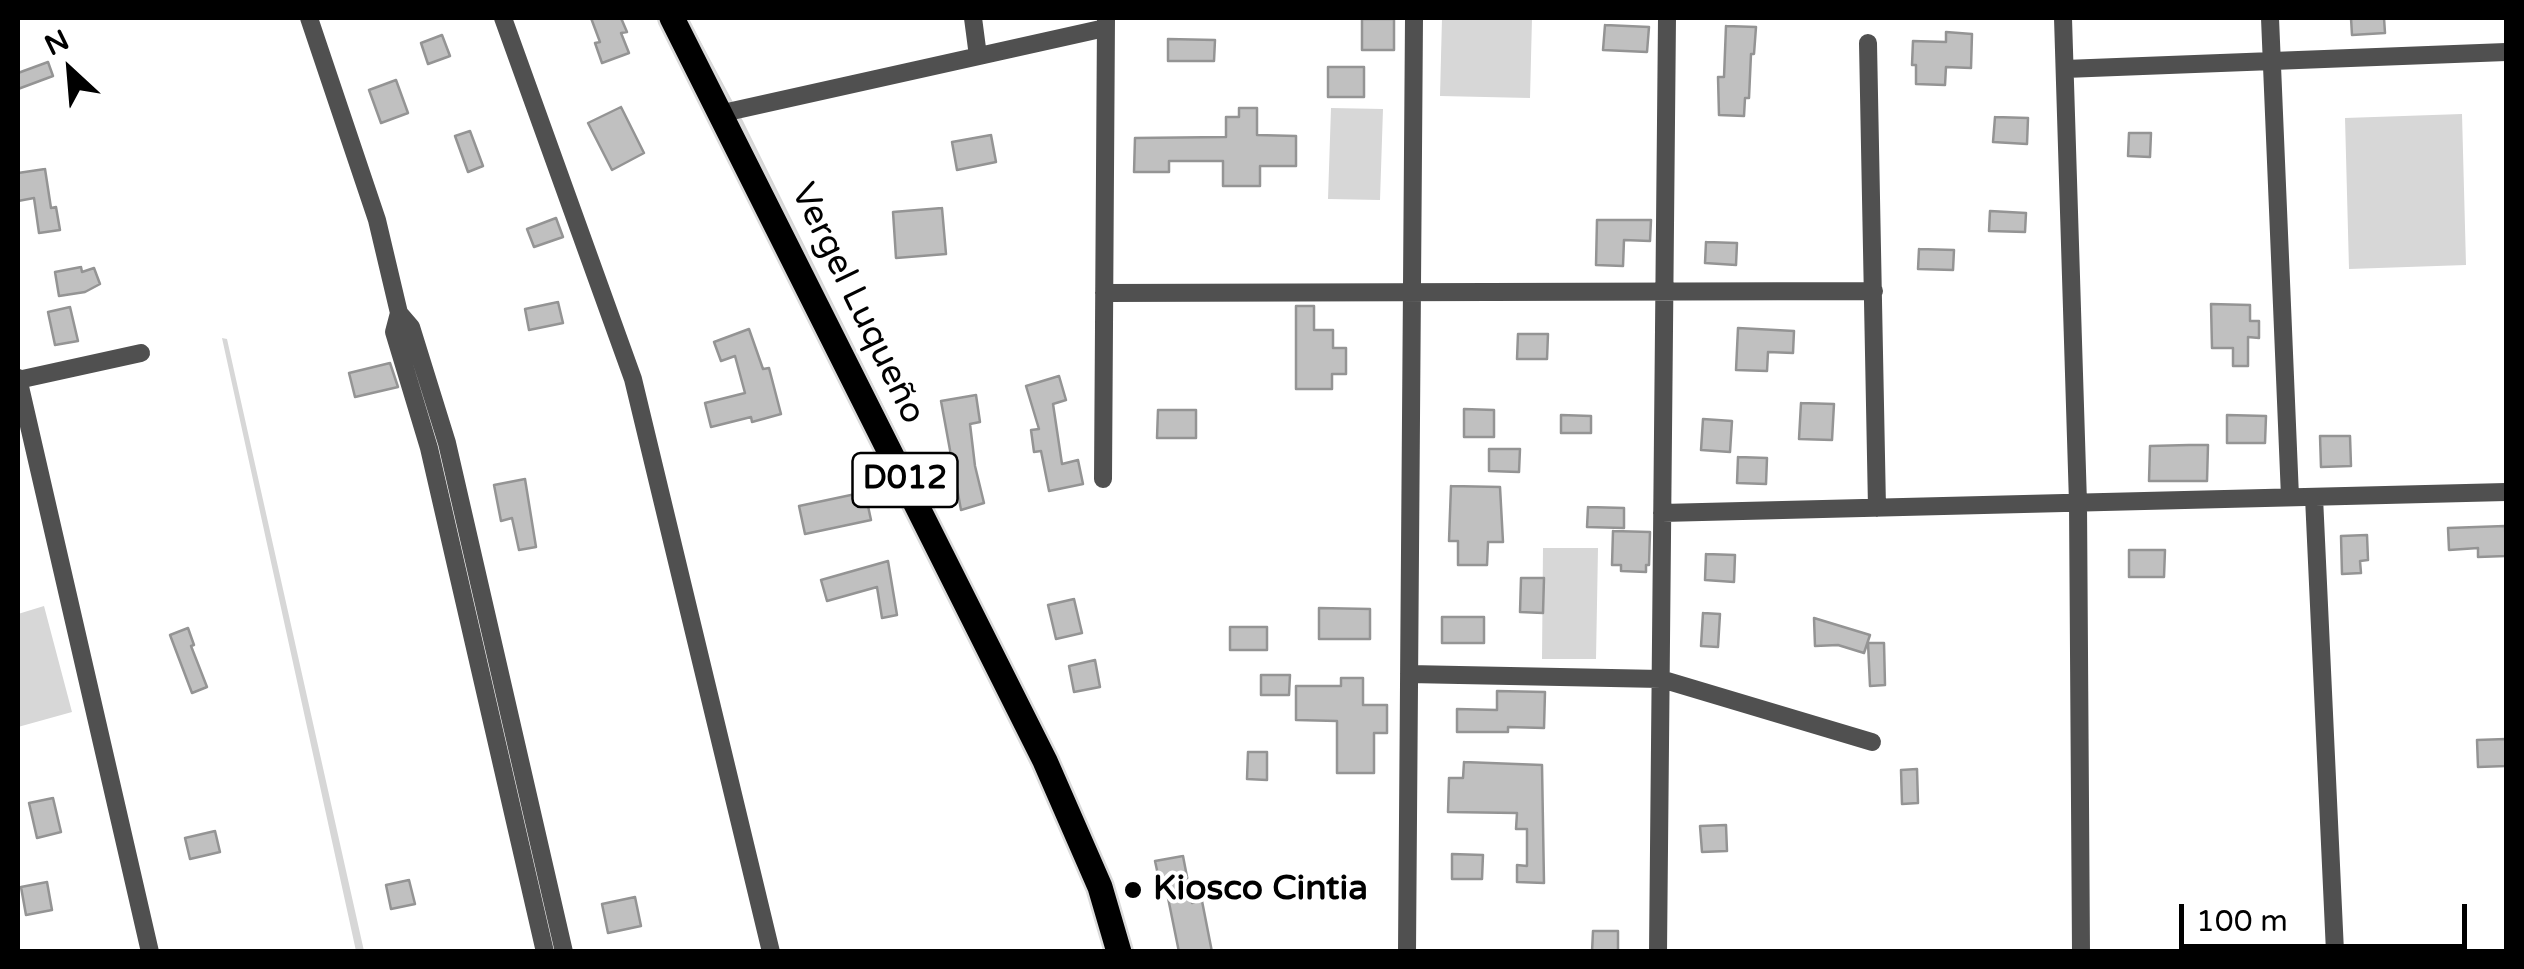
<!DOCTYPE html>
<meta charset="utf-8">
<style>
body{margin:0}
#map{position:relative;width:2524px;height:969px;overflow:hidden;background:#fff;font-family:"Varela Round",sans-serif}
canvas{display:block}
.frame{position:absolute;inset:0;border:20px solid #000;pointer-events:none}
.north{position:absolute;left:20px;top:20px;width:100px;height:100px;-webkit-text-stroke:8px #fff;paint-order:stroke;rotate:334deg;font-size:28px;font-weight:700;line-height:40px;text-align:center;color:#000}
.north::after{content:'';display:block;margin:auto;width:35px;height:45px;background:#000;clip-path:polygon(50% 0,100% 100%,50% 72%,0 100%)}
.scale{position:absolute;left:2179px;top:904px;width:288px;height:45px;box-sizing:border-box;border:5px solid #000;border-top:0;padding-left:12px;font-size:30px;line-height:35px;white-space:nowrap;color:#000;-webkit-text-stroke:8px #fff;paint-order:stroke}
</style>
<div id="map">
<canvas width="2524" height="969"></canvas>
<div class="frame"></div>
<div class="north">N</div>
<div class="scale">100 m</div>
</div>
<script>
const ctx = document.querySelector('canvas').getContext('2d');
ctx.lineJoin = 'round';
function fillPath(path, color) { ctx.fillStyle = color; ctx.fill(path, 'evenodd'); }
const poly = rows => new Path2D(rows.map(r => 'M' + r).join(''));
function stroke(path, color, width, dash) { ctx.strokeStyle = color; ctx.lineWidth = width; ctx.lineCap = dash ? 'butt' : 'round'; ctx.setLineDash(dash || []); ctx.stroke(path); }
function drawText(font, color, halo, rows, align = 'center') {
  ctx.font = font + ' "Varela Round",sans-serif'; ctx.lineWidth = 8; ctx.setLineDash([]); ctx.textBaseline = 'middle'; ctx.strokeStyle = halo; ctx.fillStyle = color; for (const [text, x, y, turn = 0] of rows) {
    ctx.save(); ctx.translate(x, y); ctx.rotate((+turn || 0) * Math.PI / 180); ctx.textAlign = isNaN(turn) ? turn : align; if (halo) ctx.strokeText(text, 0, 0); ctx.fillText(text, 0, 0); ctx.restore();
  }
}
fillPath(poly([
 [683,18,688,18,743,121,1060,763,1109,875,1132,951,1127,951,1056,765,739,123],
 [1442,18,1532,18,1530,98,1440,96],
 [1331,108,1383,109,1380,200,1328,199],
 [2462,114,2466,265,2349,269,2345,118],
 [222,338,227,339,364,951,356,951],
 [1543,548,1598,548,1596,659,1542,659],
 [44,606,72,712,18,727,18,614]
]), '#d7d7d7');
const building = poly([
 [591,18,621,18,627,32,621,33,629,53,602,63,595,43,600,42,591,18],
 [2351,18,2384,18,2385,33,2352,35,2351,18],
 [1362,19,1394,19,1394,50,1362,50,1362,19],
 [1605,25,1649,27,1647,52,1603,50,1605,25],
 [1726,26,1756,27,1754,54,1751,54,1749,98,1745,98,1744,116,1719,115,1718,77,1724,77,1726,26],
 [1946,32,1972,34,1971,68,1946,67,1945,85,1916,84,1916,65,1912,65,1913,41,1946,42,1946,32],
 [442,35,450,56,428,64,421,43,442,35],
 [1168,39,1215,40,1214,61,1168,61,1168,39],
 [48,62,53,76,18,89,18,73,48,62],
 [1328,67,1364,67,1364,97,1328,97,1328,67],
 [396,80,408,113,381,123,369,90,396,80],
 [621,107,644,153,612,170,588,123,621,107],
 [1239,108,1257,108,1257,135,1296,136,1296,166,1260,166,1260,186,1223,186,1223,161,1169,161,1169,172,1134,172,1135,138,1226,137,1226,117,1239,117,1239,108],
 [1995,117,2028,118,2027,144,1993,142,1995,117],
 [470,131,483,166,468,172,455,136,470,131],
 [2129,133,2151,133,2150,157,2128,156,2129,133],
 [991,135,996,162,957,170,952,142,991,135],
 [45,169,51,208,56,207,60,230,39,233,34,198,18,201,18,173,45,169],
 [942,208,946,254,896,258,893,212,942,208],
 [1990,211,2026,213,2025,232,1989,231,1990,211],
 [556,218,563,237,534,247,527,229,556,218],
 [1597,220,1651,220,1650,241,1624,240,1623,266,1596,265,1597,220],
 [1706,242,1737,243,1736,265,1705,263,1706,242],
 [1919,249,1954,250,1953,270,1918,269,1919,249],
 [81,267,82,272,94,268,100,284,85,292,59,296,55,272,81,267],
 [558,302,563,323,529,330,525,309,558,302],
 [2211,304,2250,305,2250,321,2259,321,2259,338,2248,337,2248,366,2233,366,2233,348,2212,348,2211,304],
 [1296,306,1314,306,1314,330,1333,330,1333,348,1346,348,1346,374,1332,374,1332,389,1296,389,1296,306],
 [70,307,78,341,55,345,48,312,70,307],
 [1738,328,1794,331,1793,353,1768,352,1767,371,1736,370,1738,328],
 [749,329,763,369,769,368,781,414,752,422,751,417,711,427,705,403,745,393,735,356,721,361,714,342,749,329],
 [1518,334,1548,334,1547,359,1517,359,1518,334],
 [390,363,398,387,355,397,349,373,390,363],
 [1059,376,1066,400,1053,404,1062,464,1078,460,1083,484,1049,491,1041,451,1034,452,1031,430,1039,429,1026,386,1059,376],
 [976,395,980,422,970,424,975,466,984,503,961,510,941,401,976,395],
 [1801,403,1834,404,1832,440,1799,439,1801,403],
 [1464,409,1494,410,1494,437,1464,437,1464,409],
 [1158,410,1196,410,1196,438,1157,438,1158,410],
 [1561,415,1591,416,1591,433,1561,433,1561,415],
 [2227,415,2266,416,2265,443,2227,443,2227,415],
 [1703,419,1732,421,1730,452,1701,450,1703,419],
 [2320,436,2350,436,2351,466,2321,467,2320,436],
 [2189,445,2208,445,2207,481,2149,481,2150,446,2189,445],
 [1489,449,1520,449,1519,472,1489,471,1489,449],
 [1738,457,1767,458,1766,484,1737,483,1738,457],
 [525,479,536,547,519,550,512,518,501,521,494,485,525,479],
 [1451,486,1500,487,1503,542,1488,542,1487,565,1458,565,1458,541,1449,541,1451,486],
 [865,492,871,520,805,534,799,506,865,492],
 [1588,507,1624,508,1624,528,1587,527,1588,507],
 [2505,526,2506,556,2478,557,2478,548,2449,550,2448,528,2505,526],
 [1613,531,1650,532,1649,565,1646,565,1646,572,1621,571,1621,565,1612,565,1613,531],
 [2367,535,2368,560,2360,561,2361,573,2342,574,2341,536,2367,535],
 [2129,550,2165,550,2164,577,2129,577,2129,550],
 [1706,554,1735,555,1734,582,1705,580,1706,554],
 [888,561,897,615,882,618,877,587,827,601,821,580,888,561],
 [1521,578,1544,578,1543,613,1520,612,1521,578],
 [1074,599,1082,633,1056,639,1048,605,1074,599],
 [1319,608,1370,609,1370,639,1319,639,1319,608],
 [1703,613,1720,614,1718,647,1701,646,1703,613],
 [1442,617,1484,617,1484,643,1442,643,1442,617],
 [1814,618,1870,635,1864,653,1838,645,1815,646,1814,618],
 [1230,627,1267,627,1267,650,1230,650,1230,627],
 [188,628,194,645,191,646,207,687,192,693,170,635,188,628],
 [1868,643,1884,643,1885,685,1870,686,1868,643],
 [1095,660,1100,687,1074,692,1069,666,1095,660],
 [1261,675,1290,675,1289,695,1261,695,1261,675],
 [1341,678,1363,678,1363,705,1387,705,1387,733,1374,733,1374,773,1337,773,1337,721,1296,720,1296,686,1341,686,1341,678],
 [1497,691,1545,692,1544,728,1508,727,1508,732,1457,732,1457,709,1497,710,1497,691],
 [2506,739,2506,766,2478,767,2477,740,2506,739],
 [1248,752,1267,752,1267,780,1247,779,1248,752],
 [1464,762,1542,765,1544,883,1517,882,1517,865,1527,866,1527,829,1516,829,1517,813,1448,812,1449,778,1463,778,1464,762],
 [1917,769,1918,803,1902,804,1901,770,1917,769],
 [53,798,61,832,37,838,29,803,53,798],
 [1726,825,1727,851,1702,852,1700,826,1726,825],
 [215,831,220,852,190,859,185,838,215,831],
 [1452,854,1483,855,1482,879,1452,879,1452,854],
 [1183,856,1192,903,1202,901,1212,952,1179,952,1165,883,1160,884,1155,861,1183,856],
 [409,880,415,904,391,909,386,885,409,880],
 [47,882,52,910,26,915,21,887,47,882],
 [635,897,641,926,608,933,602,904,635,897],
 [1593,931,1618,931,1618,952,1592,952,1593,931]
]);
fillPath(building, '#c0c0c0');
stroke(building, '#949494', 2.5);
const primary = poly([
 [672,18,1045,761,1100,887,1119,952]
]);
stroke(primary, '#dbdbdb', 30);
stroke(poly([
 [309,18,377,220,399,313,411,327,447,443,564,952],
 [503,18,633,379,771,952],
 [973,18,978,56],
 [2063,18,2078,503,2081,952],
 [2270,18,2290,497],
 [1868,43,1877,508],
 [2065,69,2506,52],
 [723,113,1105,28],
 [1104,293,1874,291],
 [399,313,394,332,429,448,545,952],
 [18,378,150,952],
 [18,380,141,353],
 [1103,479,1106,18],
 [2314,497,2335,952],
 [1662,513,2506,492],
 [1409,674,1661,679,1872,742],
 [1407,952,1414,18],
 [1658,952,1667,18]
]), '#505050', 18);
stroke(primary, '#000', 25);
for (const [x, y, r, color] of [
 [1133,890,10,"#000"]
]) { const dot = new Path2D(); dot.arc(x, y, r, 0, 2 * Math.PI); ctx.fillStyle = color; ctx.fill(dot); stroke(dot, '#fff', 4); }
for (const [x, y, w] of [
 [905,480,105]
]) { const box = new Path2D(); box.roundRect(x - w / 2, y - 27, w, 54, 8); ctx.fillStyle = '#fff'; ctx.fill(box); stroke(box, '#000', 2.5); }
drawText('bold 32px', '#000', null, [
 ["D012",905,480]
]);
drawText('35px', '#000', '#fff', [
 ["Vergel Luqueño",857,304,64]
]);
drawText('bold 35px', '#000', '#fff', [
 ["Kiosco Cintia",1153,890]
], 'left');
</script>
